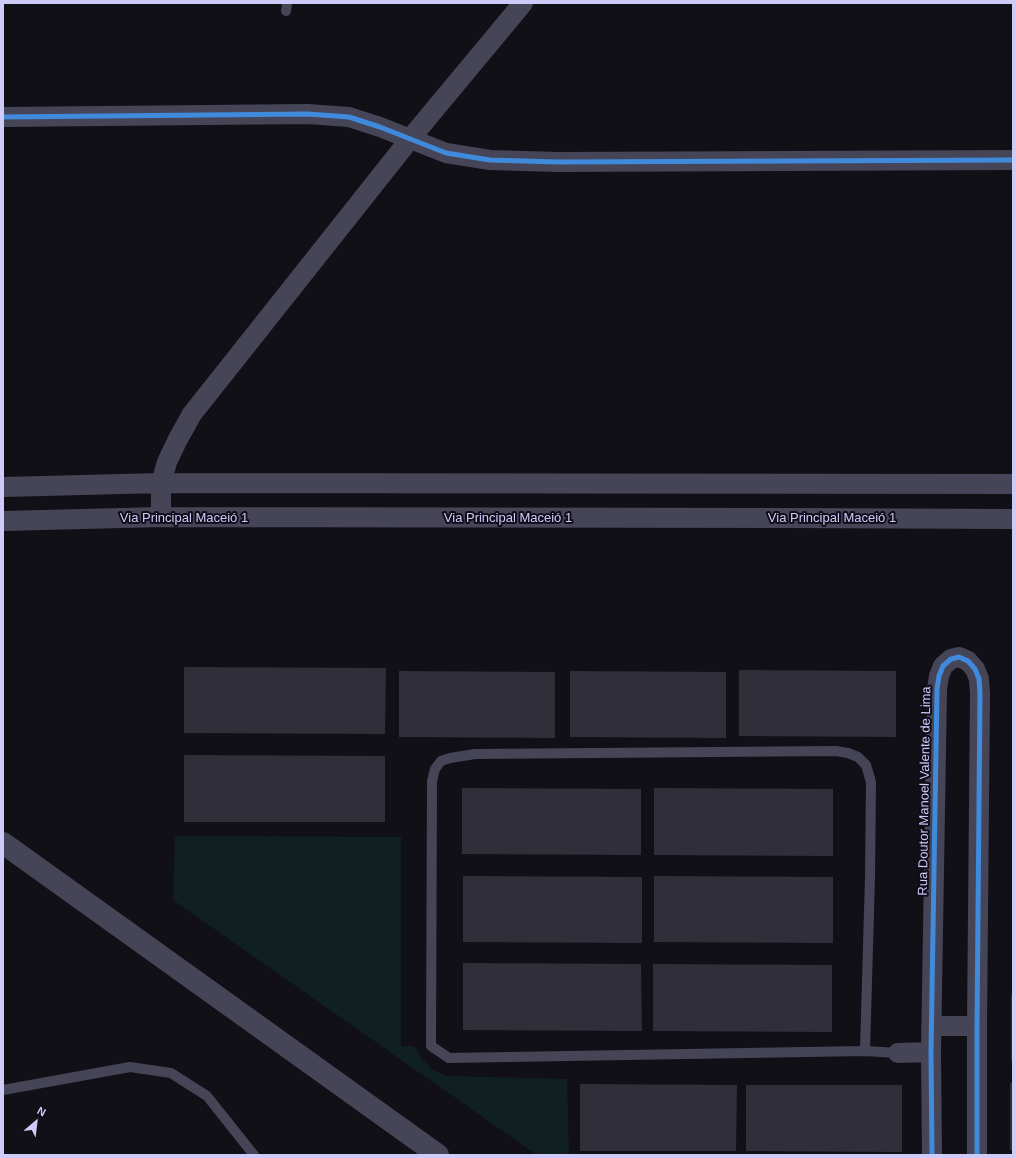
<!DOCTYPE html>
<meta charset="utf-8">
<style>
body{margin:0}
#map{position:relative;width:1016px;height:1158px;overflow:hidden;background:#111017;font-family:Arial,sans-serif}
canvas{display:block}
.frame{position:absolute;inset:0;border:4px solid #cfcbf9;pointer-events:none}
.north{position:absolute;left:16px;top:1102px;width:40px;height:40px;-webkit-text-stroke:3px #0f0d1a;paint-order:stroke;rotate:28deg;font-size:11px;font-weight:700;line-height:16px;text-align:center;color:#cfcbf9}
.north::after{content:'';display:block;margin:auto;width:14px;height:18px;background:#cfcbf9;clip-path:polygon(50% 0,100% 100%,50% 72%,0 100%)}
</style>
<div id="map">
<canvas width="1016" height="1158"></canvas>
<div class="frame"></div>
<div class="north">N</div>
</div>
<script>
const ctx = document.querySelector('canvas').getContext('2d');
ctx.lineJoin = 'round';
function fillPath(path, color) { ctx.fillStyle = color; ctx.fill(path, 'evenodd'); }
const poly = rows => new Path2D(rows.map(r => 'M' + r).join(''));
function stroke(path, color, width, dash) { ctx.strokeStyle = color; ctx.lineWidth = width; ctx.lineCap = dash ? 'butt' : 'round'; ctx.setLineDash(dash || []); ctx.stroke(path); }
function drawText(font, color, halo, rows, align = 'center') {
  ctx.font = font + ' Arial,sans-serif'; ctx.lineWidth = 4; ctx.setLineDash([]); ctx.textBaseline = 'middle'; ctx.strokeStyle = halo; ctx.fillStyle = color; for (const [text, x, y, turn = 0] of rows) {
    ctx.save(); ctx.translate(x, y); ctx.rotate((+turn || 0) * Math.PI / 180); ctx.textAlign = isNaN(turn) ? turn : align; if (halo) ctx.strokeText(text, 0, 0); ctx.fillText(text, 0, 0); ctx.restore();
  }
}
fillPath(poly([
 [175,836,401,837,401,1046,414,1046,421,1058,432,1069,446,1076,567,1079,569,1155,537,1155,173,900]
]), '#102021');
fillPath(poly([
 [184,667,386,668,385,734,184,733],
 [739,670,896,671,896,737,739,736],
 [399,671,555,672,555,738,399,737],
 [570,671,726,672,726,738,570,737],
 [184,755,385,756,385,822,184,822],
 [462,788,641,789,641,855,462,854],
 [654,788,833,789,833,856,654,855],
 [463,876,642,877,642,943,463,942],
 [654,876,833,877,833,943,654,942],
 [463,963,641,964,642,1031,463,1030],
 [653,964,832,965,832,1032,653,1031],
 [1011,995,1013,995,1013,1061,1011,1061],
 [1010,1083,1013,1083,1013,1150,1010,1150],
 [580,1084,737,1085,736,1151,580,1151],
 [746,1085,902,1085,902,1152,746,1151]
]), '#2f2e39');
stroke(poly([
 [286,11,287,3],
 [865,1051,870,877,871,782,866,765,858,757,848,753,836,751,475,754,450,758,441,761,435,769,432,781,431,1046,449,1058,865,1051,898,1053],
 [3,1090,130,1067,171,1073,207,1096,254,1155]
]), '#464557', 10);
stroke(poly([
 [3,117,308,114,349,117,380,127,446,153,490,160,558,162,1013,160],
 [3,487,161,483,1013,484],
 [161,517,161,483,167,462,178,439,192,414,410,139,523,3],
 [3,521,161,517,791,518,1013,519],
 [931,1026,977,1026],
 [898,1053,931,1052],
 [932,1155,931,1052,937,689,939,676,943,666,951,659,959,657,968,661,975,669,979,679,980,694,977,1026,977,1155]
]), '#464557', 20);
stroke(poly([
 [3,843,438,1155]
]), '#464557', 22);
stroke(poly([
 [3,117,308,114,349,117,380,127,446,153,490,160,558,162,1013,160],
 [932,1155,931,1052,937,689,939,676,943,666,951,659,959,657,968,661,975,669,979,679,980,694,977,1026,977,1155]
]), '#408adc', 5);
drawText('13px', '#cfcbf9', '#0f0d1a', [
 ["Via Principal Maceió 1",184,518],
 ["Via Principal Maceió 1",508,518],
 ["Via Principal Maceió 1",832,518],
 ["Rua Doutor Manoel Valente de Lima",925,791,-89]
]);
</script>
